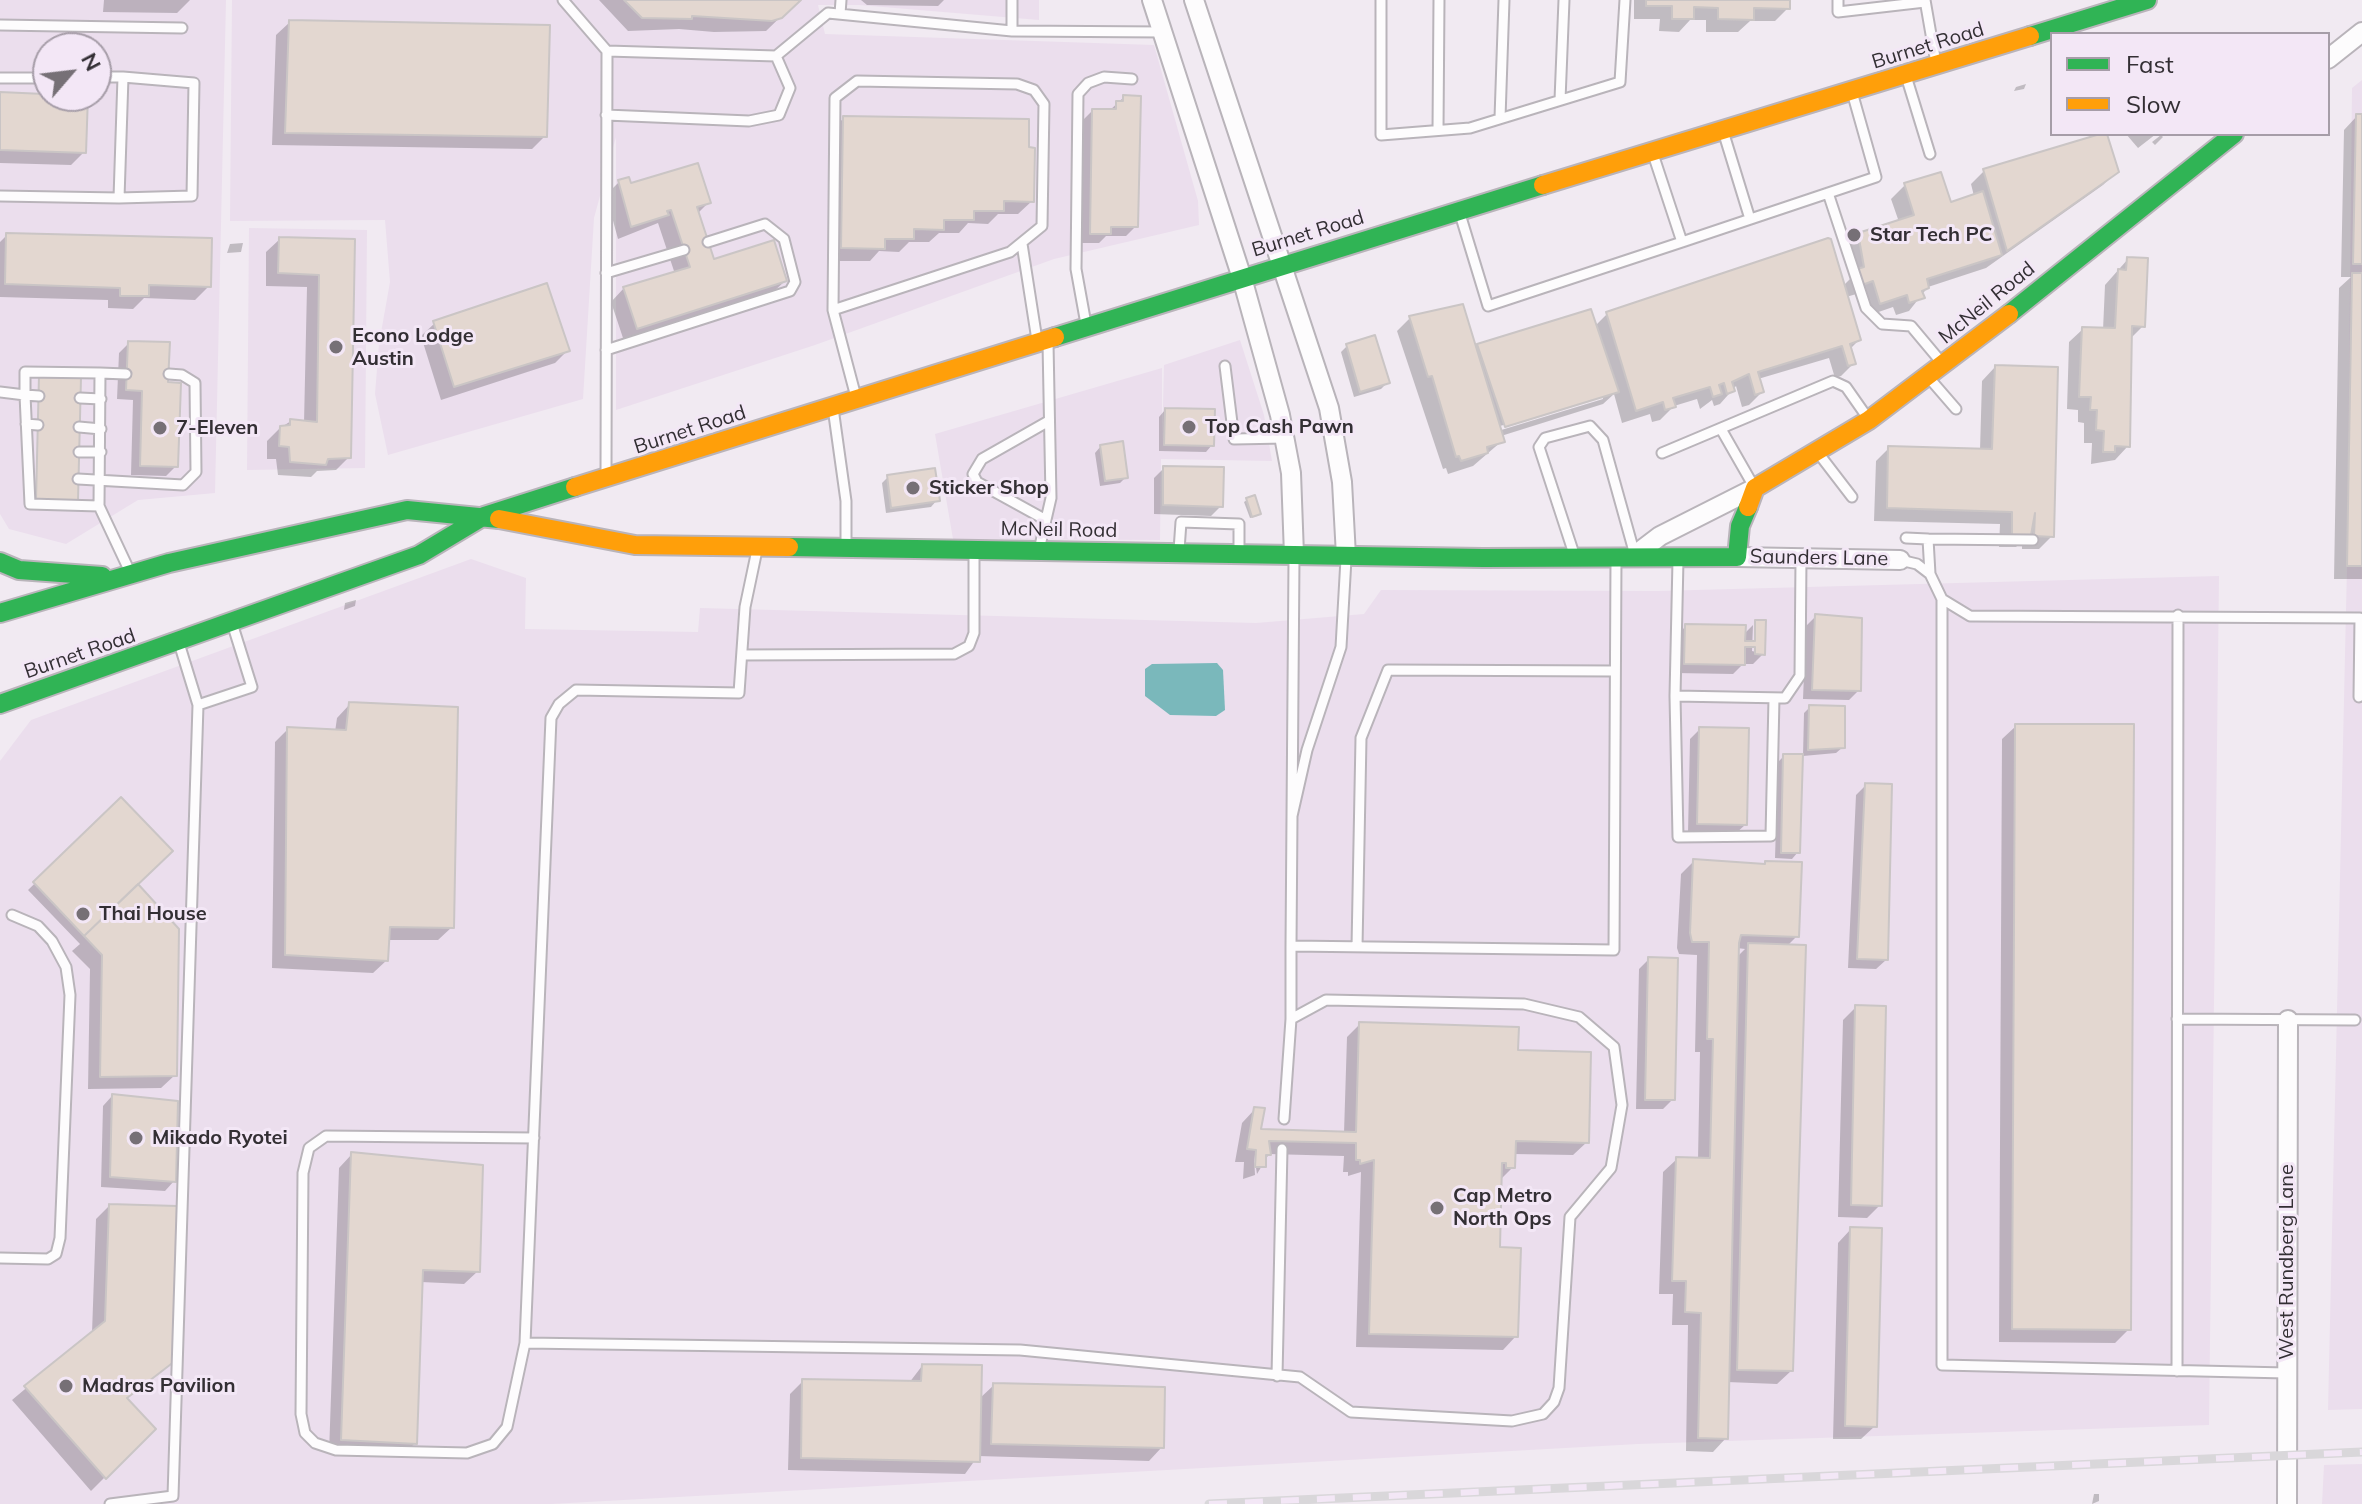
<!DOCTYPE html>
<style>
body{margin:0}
#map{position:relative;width:2362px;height:1504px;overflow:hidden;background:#f1eaf2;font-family:Mulish,sans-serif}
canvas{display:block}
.legend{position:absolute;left:2050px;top:32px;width:280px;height:104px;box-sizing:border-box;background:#f3e7f6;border:2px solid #a69da8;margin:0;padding:10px 14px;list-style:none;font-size:24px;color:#332f34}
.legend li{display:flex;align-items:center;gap:16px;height:40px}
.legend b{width:40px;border:2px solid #a69da8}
.north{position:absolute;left:32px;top:32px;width:80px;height:80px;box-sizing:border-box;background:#f3e7f6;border:2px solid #a69da8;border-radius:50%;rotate:62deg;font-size:22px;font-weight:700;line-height:32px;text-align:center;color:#332f34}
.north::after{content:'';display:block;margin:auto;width:28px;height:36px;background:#767076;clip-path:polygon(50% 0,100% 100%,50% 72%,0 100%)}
</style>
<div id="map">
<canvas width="2362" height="1504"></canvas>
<ul class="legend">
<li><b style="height:10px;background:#30b455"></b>Fast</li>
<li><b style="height:10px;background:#ff9f0a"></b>Slow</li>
</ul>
<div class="north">N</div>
</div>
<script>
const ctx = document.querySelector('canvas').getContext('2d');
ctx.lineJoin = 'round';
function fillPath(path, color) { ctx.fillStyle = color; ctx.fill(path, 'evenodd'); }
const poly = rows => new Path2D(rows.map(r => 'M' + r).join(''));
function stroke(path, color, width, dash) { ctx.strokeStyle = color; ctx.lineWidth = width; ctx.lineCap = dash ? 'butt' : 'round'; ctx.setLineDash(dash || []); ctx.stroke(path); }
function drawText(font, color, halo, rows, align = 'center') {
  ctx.font = font + ' Mulish,sans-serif'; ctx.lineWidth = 6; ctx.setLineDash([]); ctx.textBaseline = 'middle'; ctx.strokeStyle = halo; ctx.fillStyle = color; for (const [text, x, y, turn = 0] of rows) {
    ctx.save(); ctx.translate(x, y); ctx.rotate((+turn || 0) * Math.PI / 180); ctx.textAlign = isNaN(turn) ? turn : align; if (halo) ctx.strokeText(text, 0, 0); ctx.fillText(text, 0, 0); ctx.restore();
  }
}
fillPath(poly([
 [0,0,226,0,215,493,138,500,66,544,9,529,0,514],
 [48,48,96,48,96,96,48,96],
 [232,0,1039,0,1039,20,859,5,818,5,825,34,1154,45,1198,201,1199,225,1054,259,815,345,616,410,616,137,594,218,583,399,388,455,375,394,379,344,390,282,385,220,230,221],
 [2362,80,2362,1409,2328,1410,2347,566,2352,88],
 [249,228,367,230,365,468,247,470],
 [1240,340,1264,415,1272,461,1161,459,1160,540,953,539,935,434,1162,368,1162,447,1164,365],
 [471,559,526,578,525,629,698,632,700,608,1256,623,1364,614,1381,590,1658,591,2219,576,2209,1425,1638,1444,551,1504,0,1504,0,761,31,720],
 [2362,1464,2362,1504,2322,1504,2324,1465]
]), '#ebdeed');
fillPath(poly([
 [1217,663,1223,670,1225,710,1216,716,1170,715,1145,696,1145,669,1152,664]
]), '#7ab8bb');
fillPath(poly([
 [104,0,190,0,177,13,103,12],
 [599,0,798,0,766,31,714,32,679,29,628,31],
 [861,0,944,0,938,6,867,5],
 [1634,0,1788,0,1788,8,1775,21,1750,21,1738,32,1706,32,1706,20,1690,20,1679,32,1659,31,1660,19,1634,19],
 [290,22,545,136,532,149,272,145,276,35],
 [2026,84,2024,89,2014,91,2016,87],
 [0,94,84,152,71,165,0,163],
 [1124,97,1136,226,1126,236,1106,236,1099,243,1081,243,1083,120,1092,111,1109,111],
 [2357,116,2362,116,2362,579,2334,579,2339,288,2351,277,2341,277,2344,130],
 [844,118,1032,201,1018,214,998,214,988,224,968,223,959,233,939,233,929,242,909,242,899,252,879,251,870,261,828,261,830,131],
 [2126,134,2156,134,2138,148],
 [2161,135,2163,137,2155,145,2152,142],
 [1984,171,2117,171,2103,185,1986,268,1928,287,1909,311,1896,315,1893,307,1867,316,1860,293,1846,297,1859,340,1850,349,1854,363,1841,376,1835,378,1829,358,1758,379,1762,392,1749,405,1742,407,1736,386,1720,404,1714,406,1712,400,1700,409,1697,399,1674,406,1660,420,1652,422,1650,414,1622,423,1614,394,1603,404,1501,436,1502,441,1473,466,1448,474,1446,468,1443,469,1397,331,1410,318,1475,350,1478,346,1595,326,1607,314,1830,241,1843,286,1851,278,1846,248,1859,234,1899,222,1891,199,1905,185,1949,204,1974,196,1971,184],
 [1603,394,1603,399,1498,431,1497,427],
 [619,182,709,202,697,214,712,262,785,281,771,294,624,341,611,302,624,288,675,274,658,223,618,239,606,195],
 [7,235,209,286,195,300,144,298,133,309,108,308,108,300,0,297,0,242],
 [280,239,353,241,349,457,336,470,317,471,311,477,278,475,276,459,267,459,267,441,280,428,291,421,304,423,307,287,266,286,266,252],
 [243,243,241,252,227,253,230,244],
 [2128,259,2143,326,2130,339,2128,446,2115,460,2091,464,2092,443,2084,443,2084,423,2078,422,2078,410,2067,409,2069,342,2083,329,2103,330,2105,285],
 [435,323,568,350,555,363,441,400,421,336],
 [129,343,166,384,176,466,166,476,131,475,133,400,117,399,119,353],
 [1347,346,1388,382,1381,389,1354,397,1341,352],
 [1995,367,2052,536,2039,549,2022,549,2022,541,2016,547,1999,547,2000,524,1874,521,1876,461,1889,448,1980,450,1982,381],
 [40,378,76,500,35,501],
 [1165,410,1212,445,1206,452,1159,451,1159,417],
 [1101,446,1126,477,1120,483,1100,486,1095,453],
 [1164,468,1221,506,1211,516,1154,514,1154,478],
 [888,477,937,500,931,507,886,513,882,483],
 [1247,500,1259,514,1257,516,1250,518,1244,502],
 [356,600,355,606,344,610,345,603],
 [1816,616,1847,616,1859,690,1849,700,1803,699,1806,626],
 [1764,622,1763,654,1753,664,1743,664,1733,674,1675,673,1676,636,1686,626,1744,627,1744,634,1753,625,1752,651,1756,652,1755,623],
 [350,704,452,927,438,940,388,940,387,960,373,973,272,968,275,742,288,729,335,732,337,718],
 [1810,707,1843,747,1836,753,1803,756,1804,713],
 [2016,726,2129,1329,2115,1343,1999,1342,2002,739],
 [1700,729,1745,825,1735,834,1688,833,1690,739],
 [1784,756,1798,852,1792,859,1775,858,1778,762],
 [1866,785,1886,960,1876,969,1848,968,1856,795],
 [121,800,175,1075,161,1088,88,1089,90,969,72,951,80,944,28,890],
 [1694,861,1763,866,1766,863,1797,936,1787,946,1791,1371,1777,1384,1727,1382,1726,1438,1713,1452,1686,1451,1688,1325,1672,1325,1673,1294,1659,1294,1663,1172,1677,1159,1698,1160,1700,1052,1695,1052,1697,955,1679,954,1677,948,1681,874],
 [1737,948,1745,949,1737,957],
 [1649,959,1673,1099,1663,1109,1636,1109,1639,969],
 [1856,1007,1880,1205,1867,1218,1838,1217,1843,1020],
 [1360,1024,1516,1052,1587,1142,1573,1155,1513,1154,1513,1167,1500,1180,1498,1249,1516,1336,1503,1350,1356,1347,1361,1172,1348,1176,1348,1172,1343,1172,1344,1156,1269,1154,1257,1174,1254,1155,1255,1175,1243,1179,1244,1162,1235,1162,1242,1123,1255,1109,1259,1131,1344,1133,1347,1037],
 [112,1096,174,1181,165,1191,101,1187,103,1106],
 [352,1154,478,1271,464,1284,421,1282,415,1443,402,1456,329,1453,339,1168],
 [109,1206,173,1360,126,1399,153,1429,91,1491,12,1400,92,1333,96,1219],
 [1851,1229,1875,1426,1861,1439,1833,1439,1838,1243],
 [922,1366,979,1399,994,1385,1162,1447,1149,1461,978,1456,965,1474,788,1470,790,1394,803,1381,909,1383],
 [2094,1494,2099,1494,2099,1501,2092,1504]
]), '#0003');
const building = poly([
 [624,0,801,0,782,18,772,21,692,16,692,19,642,18,624,0],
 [1646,0,1790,0,1790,9,1754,8,1754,20,1718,19,1718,8,1694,7,1694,19,1672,19,1672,6,1646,6,1646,0],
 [289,20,550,25,547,137,285,133,289,20],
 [0,92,88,96,86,153,0,150,0,92],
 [1123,95,1141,96,1138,227,1111,227,1111,234,1090,234,1092,109,1116,109,1116,101,1123,101,1123,95],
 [2356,114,2362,114,2362,264,2353,264,2356,114],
 [843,116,1029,119,1029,147,1035,148,1034,202,1004,201,1004,211,974,211,974,220,944,220,944,230,914,229,914,239,885,239,885,249,841,248,843,116],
 [2100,134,2107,134,2119,172,2007,251,1983,169,2100,134],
 [698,163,711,203,697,207,714,259,774,240,787,281,637,329,623,287,690,267,671,210,667,211,669,215,631,227,618,180,629,177,631,183,698,163],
 [1941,172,1951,202,1983,191,2002,255,1927,279,1929,288,1922,291,1925,298,1909,303,1907,295,1880,304,1873,281,1862,285,1857,269,1864,267,1858,233,1914,215,1904,183,1941,172],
 [6,233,212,238,211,287,149,285,149,296,120,296,120,288,5,284,6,233],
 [279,237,355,239,351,458,328,459,326,465,290,462,289,447,279,446,280,426,290,425,290,419,317,422,319,275,278,273,279,237],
 [1828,238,1831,239,1861,340,1850,344,1856,364,1848,366,1842,346,1758,372,1764,392,1755,395,1749,374,1732,382,1735,391,1727,394,1724,383,1719,385,1722,394,1713,397,1710,387,1673,398,1676,407,1665,410,1663,402,1636,411,1606,312,1828,238],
 [2127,257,2148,258,2145,327,2132,326,2130,447,2115,446,2115,452,2103,452,2104,431,2096,430,2097,410,2090,410,2091,397,2079,397,2082,327,2115,328,2118,269,2126,270,2127,257],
 [2352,273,2362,273,2362,566,2347,566,2352,273],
 [547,283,570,351,454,387,433,321,547,283],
 [1463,304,1505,442,1487,447,1488,453,1461,461,1459,456,1456,457,1432,376,1428,377,1409,316,1463,304],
 [1591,309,1619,392,1505,427,1477,344,1591,309],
 [1375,335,1390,383,1360,392,1346,344,1375,335],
 [128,341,170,342,168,382,181,383,178,467,140,466,142,391,126,390,128,341],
 [1995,365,2058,367,2054,537,2034,536,2035,513,2031,535,2012,535,2012,512,1887,508,1888,446,1992,449,1995,365],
 [39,375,81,377,78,501,36,500,39,375],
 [1165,408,1215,409,1214,446,1164,445,1165,408],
 [1123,441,1128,478,1105,481,1100,445,1123,441],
 [1163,466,1224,467,1223,507,1163,505,1163,466],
 [935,468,940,501,891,508,887,475,935,468],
 [1255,495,1261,514,1252,517,1246,498,1255,495],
 [1815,614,1862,618,1861,691,1812,690,1815,614],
 [1755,620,1766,620,1765,655,1755,654,1755,647,1745,647,1745,665,1684,664,1685,624,1746,625,1745,641,1755,641,1755,620],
 [349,702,458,707,454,928,390,927,388,961,285,955,287,727,346,730,349,702],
 [1809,705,1845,706,1845,748,1808,750,1809,705],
 [2015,724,2134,724,2131,1330,2012,1329,2015,724],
 [1699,727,1749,728,1747,825,1697,824,1699,727],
 [1783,754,1803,754,1800,853,1781,853,1783,754],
 [1865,783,1892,784,1888,960,1857,959,1865,783],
 [121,797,173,851,84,936,33,882,121,797],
 [1693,859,1765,864,1765,861,1802,862,1799,937,1741,935,1739,943,1728,1439,1698,1438,1701,1313,1685,1312,1686,1281,1672,1281,1676,1157,1710,1158,1713,1039,1707,1039,1709,942,1692,942,1690,933,1693,859],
 [138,884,179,929,177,1076,100,1077,102,955,84,936,138,884],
 [1748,943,1806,945,1793,1371,1737,1370,1748,943],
 [1648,957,1678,958,1675,1100,1645,1100,1648,957],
 [1855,1005,1886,1006,1882,1206,1851,1205,1855,1005],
 [1359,1022,1519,1027,1518,1050,1591,1052,1589,1143,1516,1141,1515,1168,1506,1168,1506,1163,1502,1163,1500,1247,1521,1248,1518,1337,1369,1334,1374,1160,1360,1164,1360,1160,1356,1160,1356,1143,1269,1141,1271,1155,1266,1155,1266,1167,1255,1167,1256,1150,1247,1149,1254,1107,1265,1108,1261,1129,1356,1132,1359,1022],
 [112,1094,178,1101,176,1182,110,1177,112,1094],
 [351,1152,483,1165,480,1272,423,1270,417,1444,341,1440,351,1152],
 [109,1204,177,1206,175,1361,127,1398,156,1429,106,1479,24,1386,105,1321,109,1204],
 [1850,1227,1882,1228,1877,1427,1845,1426,1850,1227],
 [922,1364,982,1365,980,1462,801,1458,802,1379,921,1381,922,1364],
 [993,1383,1165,1387,1164,1448,991,1444,993,1383]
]);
fillPath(building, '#e3d7d0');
stroke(building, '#cac5c5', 2);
const lane = poly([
 [563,0,607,51,606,476],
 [1381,0,1381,135,1470,128,1620,82,1625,0],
 [1838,0,1838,12,1925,2],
 [1925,0,1936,63],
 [840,14,841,0],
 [0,25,182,28],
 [1012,31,1012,0],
 [607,51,776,56,828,13,1012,31,1164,32],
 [1906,76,1930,154],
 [0,78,48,78],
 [1560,100,1564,0],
 [606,115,749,121,779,115,790,88,776,56],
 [1500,118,1504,0],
 [1438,130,1439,0],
 [1723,131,1750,219],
 [1828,193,1866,308,1882,324,1911,326,1942,363],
 [0,196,119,198,123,77,96,77],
 [119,198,192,196,194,83,123,77],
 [1460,214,1488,306,1682,242,1653,154],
 [1682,242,1876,177,1852,92],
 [1022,244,1037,340],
 [606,273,684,250],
 [833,310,1010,252,1042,226,1044,104,1034,90,1017,84,857,81,835,98,833,310,856,397],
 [1086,324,1076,269,1078,94,1088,83,1104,77,1132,79],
 [606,350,790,291,795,282,784,239,765,224,708,242],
 [1225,366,1234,439,1285,438],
 [100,373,126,374],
 [1930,379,1956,409],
 [0,392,25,395,30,504,99,506,130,572],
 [39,396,25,395,25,372,100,373,99,506],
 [80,398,101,399],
 [833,408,846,501,846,548],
 [26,424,38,425],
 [79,427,101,429],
 [1721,429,1753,485],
 [79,452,101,452],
 [1662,453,1833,381,1846,387,1867,417],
 [1819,454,1852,497],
 [78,479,183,485,196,472,195,383,182,375,169,374],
 [1046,520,977,482,973,474,982,459,1047,422],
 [1906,538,1928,539],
 [757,550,745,607,739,693,576,690,559,704,551,718,525,1343,1020,1350,1300,1377,1351,1412,1512,1421,1543,1414,1554,1402,1559,1388,1570,1217,1611,1168,1622,1105,1614,1047,1579,1017,1524,1004,1326,1000,1291,1019,1284,1119],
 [1039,550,1051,498,1048,343],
 [1179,550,1181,522,1239,524,1239,551],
 [1574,554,1539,447,1545,438,1590,426,1603,440,1635,555],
 [1294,559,1292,816,1307,750,1341,647,1346,559],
 [1678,560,1675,696,1785,698,1800,676,1801,559],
 [1900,560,1917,564,1930,574,1942,599,1970,616,2360,618,2359,697],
 [1930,574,1928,539,2033,540],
 [1942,599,1942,1365,2286,1373],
 [742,655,954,654,969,646,974,633,974,554],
 [1675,696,1678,837,1771,836,1774,698],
 [198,705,252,687,232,623],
 [1292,816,1291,946,1614,950,1616,559],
 [1357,947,1361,738,1388,670,1615,671],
 [1291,1019,1291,946],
 [2177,1019,2355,1020],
 [0,1258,48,1259,56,1254,60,1238,70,995,66,967,52,941,38,926,12,915],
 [525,1343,507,1427,493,1444,467,1453,336,1450,315,1443,305,1433,301,1414,303,1173,309,1148,326,1136,534,1138],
 [2177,1371,2178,615],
 [1277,1376,1282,1149],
 [110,1504,173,1496,198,705,179,643]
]);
const street = poly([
 [1152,0,1242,278,1280,415,1291,473,1294,555],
 [1194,0,1329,408,1342,482,1346,556],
 [2328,59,2362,32],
 [1635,555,1660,536,1755,488],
 [1737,557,1900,560],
 [2287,1504,2288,1020]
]);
const fast = poly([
 [2030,36,2147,0],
 [2009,314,2234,134],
 [1055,337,1543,185],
 [789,547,1483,558,1737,557,1740,526,1748,507],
 [0,562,19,570,102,576],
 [0,613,169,563,407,510,499,519],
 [0,704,419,555,484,516,575,487]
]);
const slow = poly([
 [1543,185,2030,36],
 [575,487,1055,337],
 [1748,507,1755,488,1869,420,2009,314],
 [499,519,635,545,789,547]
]);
stroke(lane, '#b9b4ba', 13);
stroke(street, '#b9b4ba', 22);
stroke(fast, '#b9b4ba', 22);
stroke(slow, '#b9b4ba', 22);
stroke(lane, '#fdfcfd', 9);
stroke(street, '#fdfcfd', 18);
stroke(fast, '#30b455', 18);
stroke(slow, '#ff9f0a', 18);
const rail = poly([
 [1209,1504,2362,1452]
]);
stroke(rail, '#d9d7da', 9);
stroke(rail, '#f3e7f6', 6, [18]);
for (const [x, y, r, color] of [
 [1854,235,8,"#767076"],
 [336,347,8,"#767076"],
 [1189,427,8,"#767076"],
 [160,428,8,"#767076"],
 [913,488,8,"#767076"],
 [83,914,8,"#767076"],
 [136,1138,8,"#767076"],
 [1437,1208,8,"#767076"],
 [66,1386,8,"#767076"]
]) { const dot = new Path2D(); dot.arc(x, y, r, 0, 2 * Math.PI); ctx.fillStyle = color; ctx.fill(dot); stroke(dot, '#f3e7f6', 3); }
drawText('20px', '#332f34', '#f3e7f6', [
 ["Burnet Road",1928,46,-17],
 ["Burnet Road",1308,234,-17],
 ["McNeil Road",1987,303,-39],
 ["Burnet Road",690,430,-18],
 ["McNeil Road",1059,530,1],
 ["Saunders Lane",1819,558,1],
 ["Burnet Road",80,654,-19],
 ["West Rundberg Lane",2287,1262,-90]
]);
drawText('bold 20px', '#332f34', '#f3e7f6', [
 ["Star Tech PC",1870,235],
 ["Econo Lodge",352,336],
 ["Austin",352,359],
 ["Top Cash Pawn",1205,427],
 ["7-Eleven",176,428],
 ["Sticker Shop",929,488],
 ["Thai House",99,914],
 ["Mikado Ryotei",152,1138],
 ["Cap Metro",1453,1196],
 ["North Ops",1453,1219],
 ["Madras Pavilion",82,1386]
], 'left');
</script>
